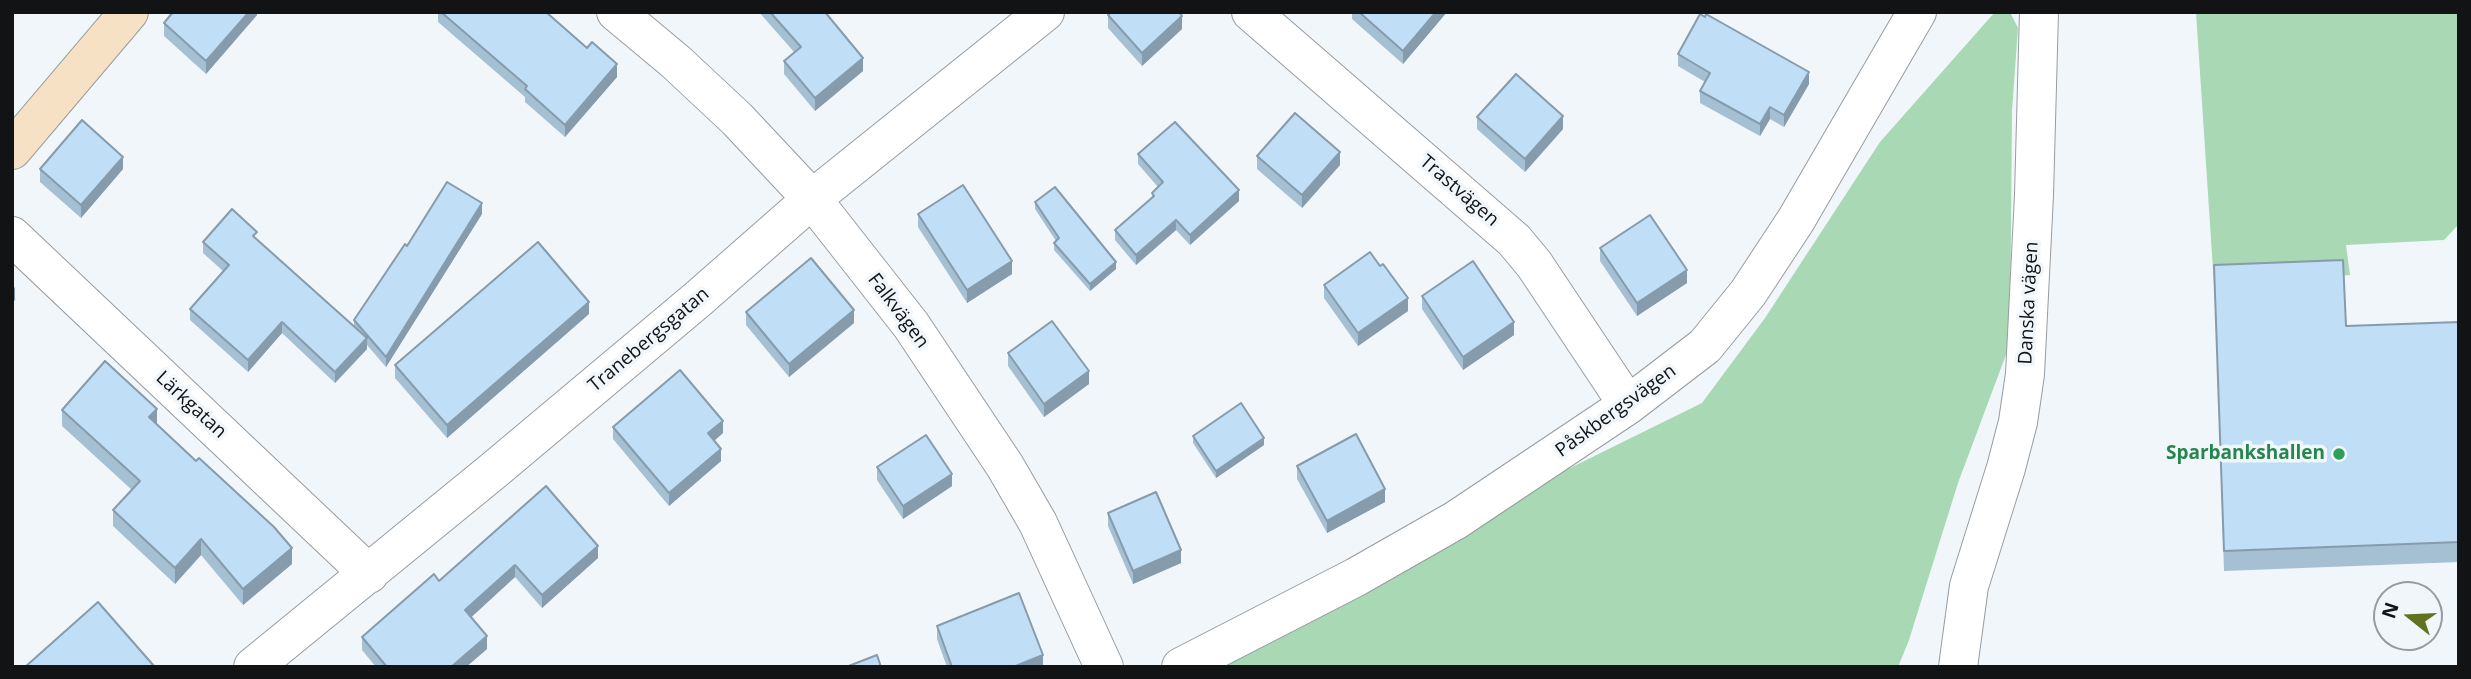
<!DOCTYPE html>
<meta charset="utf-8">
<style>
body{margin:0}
#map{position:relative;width:2471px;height:679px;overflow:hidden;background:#f1f6fb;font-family:"Open Sans",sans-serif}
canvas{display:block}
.frame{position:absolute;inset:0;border:14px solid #111315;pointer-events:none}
.north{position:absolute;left:2373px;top:581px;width:70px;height:70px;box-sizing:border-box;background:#f1f6fb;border:2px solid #979b9f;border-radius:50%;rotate:288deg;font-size:19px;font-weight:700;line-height:28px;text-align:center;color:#111315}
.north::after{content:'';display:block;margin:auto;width:24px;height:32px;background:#62721f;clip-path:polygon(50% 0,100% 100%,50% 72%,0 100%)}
</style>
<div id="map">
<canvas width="2471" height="679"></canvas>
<div class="frame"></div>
<div class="north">N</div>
</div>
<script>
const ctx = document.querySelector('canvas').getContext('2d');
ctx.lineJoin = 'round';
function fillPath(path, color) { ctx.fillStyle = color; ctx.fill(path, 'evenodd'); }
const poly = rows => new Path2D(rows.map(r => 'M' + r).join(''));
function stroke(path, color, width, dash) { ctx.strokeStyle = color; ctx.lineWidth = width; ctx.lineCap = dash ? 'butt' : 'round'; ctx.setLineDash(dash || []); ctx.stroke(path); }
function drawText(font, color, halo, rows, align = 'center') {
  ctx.font = font + ' "Open Sans",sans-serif'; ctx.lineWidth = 7; ctx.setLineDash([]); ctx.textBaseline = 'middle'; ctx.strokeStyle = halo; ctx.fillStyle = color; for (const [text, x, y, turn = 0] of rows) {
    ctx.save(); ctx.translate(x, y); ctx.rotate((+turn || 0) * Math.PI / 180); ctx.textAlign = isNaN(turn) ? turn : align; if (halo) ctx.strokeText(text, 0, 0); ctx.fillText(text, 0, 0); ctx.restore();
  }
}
fillPath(poly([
 [1995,12,2010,12,2018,28,2012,111,2010,344,1958,483,1909,640,1898,667,1166,667,1702,403,1765,318,1880,142],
 [2196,12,2459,12,2459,224,2444,240,2346,245,2350,275,2214,285]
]), '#a8d8b4');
const street = poly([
 [616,12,676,62,737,119,812,199,911,325,1005,466,1038,523,1104,667],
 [1251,12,1514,240,1534,264,1628,405],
 [12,236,369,574],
 [253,667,493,471,698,299,812,199,1045,12],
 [1181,667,1356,577,1456,520,1628,405,1705,346,1748,293,1796,220,1917,12],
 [1958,667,1969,586,2006,468,2018,422,2025,374,2034,195,2039,12]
]);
const secondary = poly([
 [12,150,129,12]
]);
stroke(street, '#979ca0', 40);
stroke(secondary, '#979ca0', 40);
stroke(street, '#fff', 38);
stroke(secondary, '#f6e1c4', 38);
fillPath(poly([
 [257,12,257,15,206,74,164,36,164,23],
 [438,12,546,12,617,77,565,137,525,102,525,97,438,22],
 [759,12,825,12,863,71,815,111,784,74,784,61,794,52],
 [1352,12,1447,12,1403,64,1352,19],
 [1108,15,1182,29,1142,66,1108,28],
 [1678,54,1809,84,1784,127,1770,119,1760,136,1700,103,1700,91,1705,82,1678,66],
 [1477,117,1563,129,1525,172,1477,129],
 [1138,154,1239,201,1190,245,1176,230,1136,265,1115,240,1115,230,1152,198,1152,193,1158,187,1138,164],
 [1257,156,1340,165,1302,208,1257,169],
 [40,169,123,169,81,218,40,182],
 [1035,202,1116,269,1090,291,1054,250,1054,243,1056,241,1035,209],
 [482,214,386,367,367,345,367,349,335,383,282,333,248,372,190,320,190,309,224,272,203,253,203,242,257,240,354,326,354,320,407,246],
 [918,214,1012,274,967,303,918,227],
 [1600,248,1687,283,1637,316,1600,261],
 [2214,265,2346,326,2459,322,2459,562,2224,571],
 [1324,285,1408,311,1358,346,1324,298],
 [1422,296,1514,335,1463,370,1422,309],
 [746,312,854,323,789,377,746,325],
 [589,314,447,438,395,378,395,365],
 [1008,353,1089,384,1044,417,1008,366],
 [62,410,157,424,292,564,243,605,201,555,175,584,113,526,113,510,132,490,62,426],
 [613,427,723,433,714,441,721,461,669,506,613,439],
 [1193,436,1264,445,1216,478,1193,443],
 [1297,466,1385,502,1327,533,1297,479],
 [877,467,952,486,903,519,877,480],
 [546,486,598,558,542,608,515,577,471,617,487,649,466,667,376,667,362,650,362,637,439,581],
 [1108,513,1181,563,1133,584,1108,526],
 [937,626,1043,667,947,667,937,639]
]), '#a5bfd3');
fillPath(poly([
 [249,12,257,12,257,15,206,74,206,61],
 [1436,12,1447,12,1403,64,1403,51],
 [1182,16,1182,29,1142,66,1142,53],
 [863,58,863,71,815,111,815,98],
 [617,64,617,77,565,137,565,125],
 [1809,72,1809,84,1784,127,1784,115],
 [1770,107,1770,119,1760,136,1760,124],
 [1563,116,1563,129,1525,172,1525,159],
 [1340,152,1340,165,1302,208,1302,195],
 [123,157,123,169,81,218,81,205],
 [1239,190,1239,201,1190,245,1190,235],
 [482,203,482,214,386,367,386,357],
 [1176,220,1176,230,1136,265,1136,255],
 [1012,261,1012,274,967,303,967,290],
 [1116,262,1116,269,1090,291,1090,284],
 [1687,270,1687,283,1637,316,1637,303],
 [15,287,15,300,12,303,12,290],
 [1408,298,1408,311,1358,346,1358,333],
 [589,302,589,314,447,438,447,425],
 [854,310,854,323,789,377,789,364],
 [282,322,282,333,248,372,248,360],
 [1514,322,1514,335,1463,370,1463,357],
 [367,338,367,349,335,383,335,372],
 [1089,371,1089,384,1044,417,1044,404],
 [157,409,157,425,149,417],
 [723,421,723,433,708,446,708,433],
 [1264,438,1264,445,1216,478,1216,471],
 [721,449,721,461,669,506,669,493],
 [952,474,952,486,903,519,903,506],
 [1385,489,1385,502,1327,533,1327,521],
 [201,539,201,555,175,584,175,568],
 [598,546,598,558,542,608,542,595],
 [292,548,292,564,243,605,243,589],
 [1181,550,1181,563,1133,584,1133,571],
 [515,565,515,577,465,623,465,610],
 [487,636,487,649,466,667,451,667],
 [1043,655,1043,667,1013,667]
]), '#869bac');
const building = poly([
 [173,12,249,12,206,61,164,23,173,12],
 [441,12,546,12,587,48,592,42,617,64,565,125,525,89,527,86,441,12],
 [770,12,825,12,863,58,815,98,784,61,801,47,770,12],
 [1111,12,1179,12,1182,16,1142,53,1108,15,1111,12],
 [1359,12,1436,12,1403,51,1359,12],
 [1700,14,1705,17,1706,14,1809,72,1784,115,1770,107,1760,124,1700,91,1710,73,1678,54,1700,14],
 [1516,74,1563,116,1525,159,1477,117,1516,74],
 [1295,113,1340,152,1302,195,1257,156,1295,113],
 [82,120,123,157,81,205,40,169,82,120],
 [1175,122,1239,190,1190,235,1176,220,1136,255,1115,230,1154,196,1152,193,1163,182,1138,154,1175,122],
 [447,182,482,203,386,357,354,320,405,244,407,246,447,182],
 [963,185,1012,261,967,290,918,214,963,185],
 [1055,187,1116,262,1090,284,1054,243,1059,238,1035,202,1055,187],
 [232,209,257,232,253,236,367,338,335,372,282,322,248,360,190,309,229,265,203,242,232,209],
 [1650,215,1687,270,1637,303,1600,248,1650,215],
 [538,242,589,302,447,425,395,365,538,242],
 [1370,252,1380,266,1383,264,1408,298,1358,333,1324,285,1370,252],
 [811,258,854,310,789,364,746,312,811,258],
 [2343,260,2346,326,2459,322,2459,542,2224,551,2214,265,2343,260],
 [1473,261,1514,322,1463,357,1422,296,1473,261],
 [1052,321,1089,371,1044,404,1008,353,1052,321],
 [105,361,157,409,149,417,196,461,199,458,274,527,292,548,243,589,201,539,175,568,113,510,140,481,62,410,105,361],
 [680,370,723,421,708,433,721,449,669,493,613,427,680,370],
 [1241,403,1264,438,1216,471,1193,436,1241,403],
 [1356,434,1385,489,1327,521,1297,466,1356,434],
 [926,435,952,474,903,506,877,467,926,435],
 [546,486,598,546,542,595,515,565,465,610,487,636,451,667,387,667,362,637,434,574,439,581,546,486],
 [1156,492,1181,550,1133,571,1108,513,1156,492],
 [1019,593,1043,655,1013,667,952,667,937,626,1019,593],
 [98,602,154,666,25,667,98,602],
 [877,655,881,667,846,667,877,655]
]);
fillPath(building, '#c0def5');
stroke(building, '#869bac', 2);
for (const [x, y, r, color] of [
 [2339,454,7,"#2e9e5b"]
]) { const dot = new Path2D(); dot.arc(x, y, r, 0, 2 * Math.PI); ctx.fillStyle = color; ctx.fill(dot); stroke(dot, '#f1f6fb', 2.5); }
drawText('19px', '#111315', '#f1f6fb', [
 ["Trastvägen",1459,191,41],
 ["Danska vägen",2029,303,-87],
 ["Falkvägen",898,311,53],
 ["Tranebergsgatan",649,340,-40],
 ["Lärkgatan",191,405,43],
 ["Påskbergsvägen",1616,411,-36]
]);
drawText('bold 19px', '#27864d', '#f1f6fb', [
 ["Sparbankshallen",2325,454]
], 'right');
</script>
